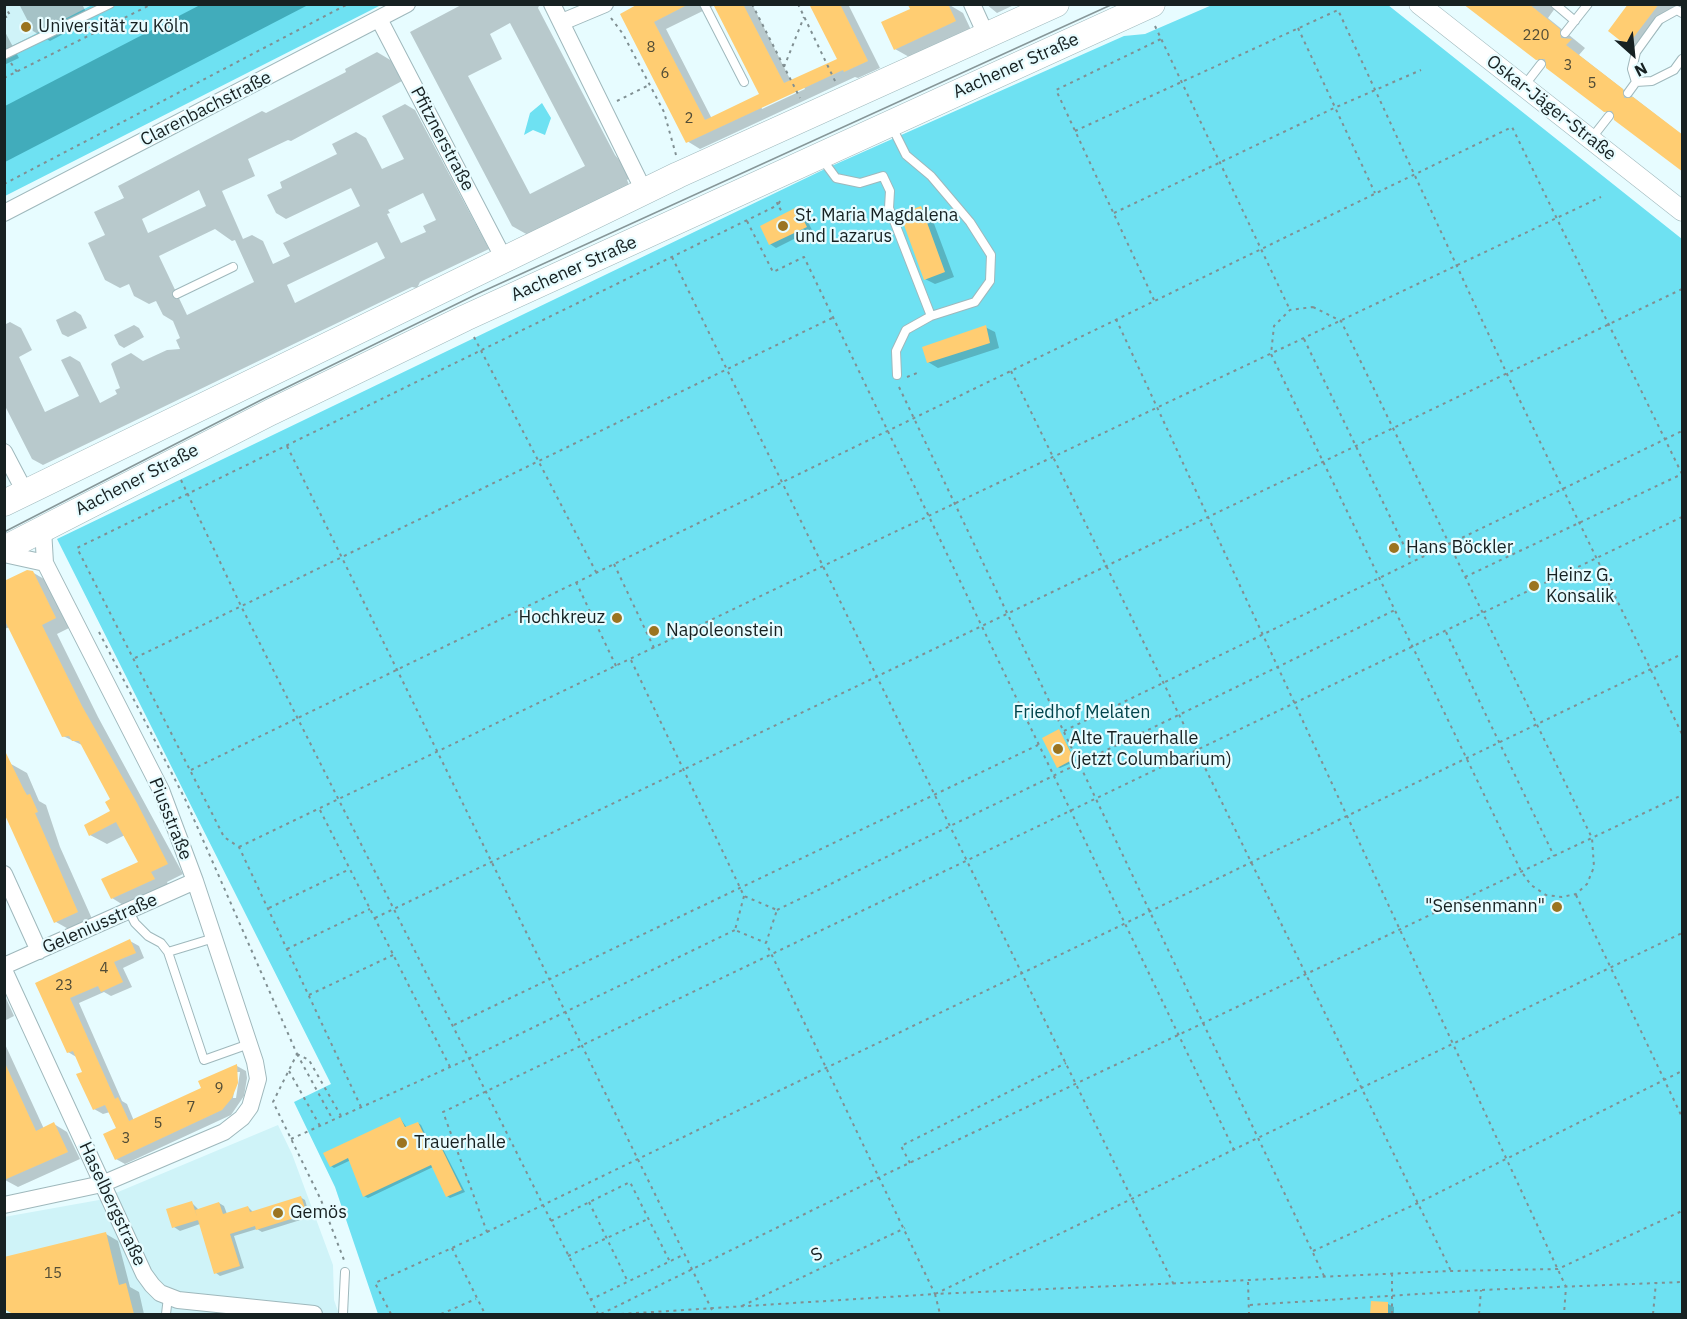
<!DOCTYPE html>
<meta charset="utf-8">
<style>
body{margin:0}
#map{position:relative;width:1687px;height:1319px;overflow:hidden;background:#e7fcff;font-family:"IBM Plex Sans",sans-serif}
canvas{display:block}
.frame{position:absolute;inset:0;border:6px solid #172122;pointer-events:none}
.north{position:absolute;left:1603px;top:24px;width:60px;height:60px;-webkit-text-stroke:4px #e7fcff;paint-order:stroke;rotate:153deg;font-size:16px;font-weight:700;line-height:24px;text-align:center;color:#172122}
.north::after{content:'';display:block;margin:auto;width:21px;height:27px;background:#172122;clip-path:polygon(50% 0,100% 100%,50% 72%,0 100%)}
</style>
<div id="map">
<canvas width="1687" height="1319"></canvas>
<div class="frame"></div>
<div class="north">N</div>
</div>
<script>
const ctx = document.querySelector('canvas').getContext('2d');
ctx.lineJoin = 'round';
function fillPath(path, color) { ctx.fillStyle = color; ctx.fill(path, 'evenodd'); }
const poly = rows => new Path2D(rows.map(r => 'M' + r).join(''));
function stroke(path, color, width, dash) { ctx.strokeStyle = color; ctx.lineWidth = width; ctx.lineCap = dash ? 'butt' : 'round'; ctx.setLineDash(dash || []); ctx.stroke(path); }
function drawText(font, color, halo, rows, align = 'center') {
  ctx.font = font + ' "IBM Plex Sans",sans-serif'; ctx.lineWidth = 4.5; ctx.setLineDash([]); ctx.textBaseline = 'middle'; ctx.strokeStyle = halo; ctx.fillStyle = color; for (const [text, x, y, turn = 0] of rows) {
    ctx.save(); ctx.translate(x, y); ctx.rotate((+turn || 0) * Math.PI / 180); ctx.textAlign = isNaN(turn) ? turn : align; if (halo) ctx.strokeText(text, 0, 0); ctx.fillText(text, 0, 0); ctx.restore();
  }
}
fillPath(poly([
 [5,5,92,5,5,50],
 [278,1125,292,1154,333,1265,334,1300,339,1314,5,1314,4,1217,99,1200]
]), '#cff3f8');
fillPath(poly([
 [92,5,381,5,5,196,4,50],
 [1212,5,1388,5,1682,239,1682,1314,378,1314,335,1187,294,1102,331,1084,57,539,827,168,1124,36,1145,34],
 [542,103,551,118,545,135,533,130,524,135,530,113]
]), '#6ee1f2');
fillPath(poly([
 [202,4,308,5,5,162,5,106]
]), '#41acbb');
fillPath(poly([
 [19,4,82,4,90,20,50,41,33,31],
 [463,4,540,4,538,8,615,155,633,176,627,180,631,189,528,235,512,226,410,32],
 [510,23,585,166,530,194,468,76,502,59,490,34],
 [662,4,752,4,791,81,839,59,811,4,848,4,880,68,858,78,855,77,700,149,687,141,622,15],
 [715,5,761,95,712,119,666,29],
 [803,86,805,89,762,109,761,106],
 [909,4,948,4,963,13,971,30,911,58,895,49,912,9],
 [986,4,1016,4,997,13],
 [1466,4,1558,4,1548,18,1585,48,1579,55,1682,135,1615,117,1605,111],
 [1630,4,1678,4,1641,52,1628,45],
 [4,30,19,58,4,65],
 [377,52,392,61,402,81,291,141,288,140,248,159,255,176,222,191,243,239,252,235,263,241,273,264,290,256,283,243,360,206,351,188,286,219,276,213,267,195,282,188,280,182,337,154,332,144,356,132,366,138,382,169,404,159,382,116,405,104,415,110,489,249,420,282,417,288,412,287,43,465,32,459,4,404,4,325,10,322,21,328,32,350,19,357,45,412,79,396,61,360,70,356,80,362,100,403,117,394,115,390,120,388,111,364,113,362,131,353,143,361,167,350,180,349,176,340,180,338,173,321,163,315,156,301,149,304,134,296,129,284,120,288,105,280,88,243,105,235,94,212,124,198,118,186,262,111,266,113,346,72,345,69],
 [199,190,206,206,148,233,142,219],
 [423,193,436,220,423,226,426,232,401,243,387,214,390,213,388,210],
 [215,229,232,241,235,240,254,282,187,315,159,256],
 [377,242,385,258,295,303,287,285],
 [921,208,930,213,954,277,935,284,925,279],
 [797,209,803,212,812,230,776,248,770,244],
 [75,311,81,315,87,328,68,337,62,334,56,320],
 [134,325,139,328,144,337,124,348,119,345,114,335],
 [985,327,995,332,999,348,938,368,928,362],
 [32,572,49,582,71,627,57,634,98,717,183,874,167,882,170,888,128,908,112,898,140,863,125,835,107,844,90,835,112,812,112,800,82,745,63,736,10,627,4,629,4,583],
 [1059,731,1076,761,1060,768,1058,767],
 [11,764,27,773,39,801,46,805,60,847,93,921,72,931,56,922],
 [130,941,139,946,144,958,123,968,132,987,111,996,104,992,79,1003,122,1101,127,1104,134,1121,203,1089,237,1066,246,1071,247,1078,244,1096,231,1115,125,1164,116,1159,117,1128,110,1112,103,1114,94,1109,84,1073,78,1058,68,1052,37,984],
 [237,1072,240,1072,236,1098,233,1098],
 [4,994,14,1016,4,1021],
 [4,1042,44,1129,54,1124,67,1132,80,1159,18,1187,5,1180],
 [400,1118,407,1128,418,1123,421,1125,433,1150,440,1147,443,1149,465,1192,450,1198,447,1196,433,1167,368,1198,364,1196,351,1160,334,1168,331,1166],
 [300,1197,305,1200,310,1217,262,1232,257,1229,234,1236,244,1268,220,1276,216,1273,200,1224,180,1231,174,1227,192,1203,199,1210,219,1203,224,1206,227,1214,248,1207,254,1213],
 [106,1234,118,1241,130,1287,139,1292,144,1314,13,1314],
 [1372,1303,1388,1304,1394,1307,1394,1314,1372,1314]
]), '#0003');
fillPath(poly([
 [638,4,689,4,654,22,705,120,759,94,713,4,743,4,784,83,837,59,809,4,840,4,868,61,844,72,843,70,686,143,620,14],
 [948,4,956,21,894,50,881,22,910,9,908,5],
 [1463,4,1529,4,1560,29,1561,38,1572,39,1566,45,1623,89,1624,98,1633,97,1683,135,1683,172,1614,120,1612,111,1604,112,1546,68,1545,59,1536,60],
 [1628,4,1659,4,1627,46,1608,31],
 [921,206,945,272,924,280,900,214],
 [797,207,807,227,769,245,760,226],
 [986,325,990,343,927,363,922,347],
 [27,570,33,571,56,618,42,625,82,706,137,803,168,864,151,872,155,879,111,899,101,879,138,862,116,822,89,836,84,825,110,811,105,802,110,799,79,741,72,741,69,736,62,737,4,619,4,581],
 [1059,729,1074,759,1057,768,1042,738],
 [4,749,24,790,27,795,30,794,38,812,35,813,78,912,54,923,4,813],
 [130,939,136,953,114,962,123,982,101,992,98,986,70,998,115,1099,118,1097,129,1121,201,1088,198,1081,237,1064,238,1083,232,1098,222,1110,115,1160,103,1134,116,1128,105,1105,93,1110,76,1074,82,1072,73,1051,67,1053,35,983],
 [4,1061,36,1131,54,1122,68,1152,4,1180],
 [400,1117,405,1127,418,1122,431,1149,440,1145,462,1190,446,1197,431,1165,363,1197,348,1158,330,1167,323,1153],
 [301,1196,307,1214,256,1230,255,1226,230,1234,240,1266,214,1274,195,1210,219,1202,223,1214,248,1206,250,1212],
 [192,1201,198,1220,172,1228,166,1209],
 [106,1232,119,1285,126,1283,134,1314,13,1314,4,1309,4,1257],
 [1371,1301,1388,1302,1388,1314,1370,1314]
]), '#ffcd72');
const service = poly([
 [704,4,744,82],
 [1555,4,1575,21],
 [1565,33,1588,4],
 [4,55,110,4],
 [1636,82,1632,69,1636,52,1659,20,1677,10,1682,13],
 [1524,86,1541,64],
 [1628,93,1636,82,1652,81,1674,70,1682,59],
 [891,125,906,155,931,176,970,222,991,255,990,281,975,302,931,316],
 [1591,139,1609,116],
 [822,159,836,178,860,183,883,176,890,191,889,208,931,316,906,330,896,351,897,375],
 [177,294,233,267],
 [129,911,135,923,148,936,161,943,168,952,204,1060,249,1044],
 [168,952,214,938],
 [166,1314,168,1297],
 [343,1314,345,1272]
]);
const minor = poly([
 [552,4,644,191],
 [972,4,987,37],
 [379,19,504,259],
 [562,22,605,4],
 [4,213,407,4],
 [4,452,25,492],
 [4,554,45,563],
 [4,874,39,951],
 [4,966,195,881],
 [4,970,144,1274,152,1285,160,1293,178,1300,314,1314],
 [4,1205,102,1184,224,1132,242,1118,250,1107,258,1079,255,1062,195,881,161,790,45,563,43,529]
]);
const tertiary = poly([
 [1419,4,1682,211]
]);
const primary = poly([
 [4,503,678,175,1056,4],
 [4,549,271,412,465,318,1152,4]
]);
stroke(service, '#9fb8bc', 10);
stroke(minor, '#9fb8bc', 18);
stroke(tertiary, '#9fb8bc', 21);
stroke(primary, '#9fb8bc', 27);
stroke(poly([
 [752,4,800,98],
 [798,4,836,83],
 [4,5,10,15,4,18],
 [611,18,623,34,664,112,676,155],
 [1155,26,1290,310],
 [1298,28,1375,193],
 [11,63,17,72],
 [784,67,804,17],
 [4,78,152,4],
 [617,101,649,85],
 [1075,131,1338,10,1507,374,1682,734],
 [4,184,348,4],
 [780,201,778,205,783,214],
 [1114,213,1334,108,1421,70],
 [747,221,773,272,804,257,1234,1150],
 [672,257,1174,1285],
 [1154,300,1056,90,1161,39],
 [1313,307,1341,321,1592,838,1594,867,1587,884,1576,894,1562,897,1546,895,1531,885,1521,871,1271,354,1274,326,1290,310,1313,307],
 [1116,319,1566,1287,1564,1314],
 [474,337,596,572],
 [1304,339,1412,562],
 [1011,371,1451,1271],
 [907,377,917,373],
 [899,387,1325,1278],
 [287,446,712,1310],
 [181,480,241,606,598,1314],
 [614,564,654,648],
 [1465,577,1682,474],
 [576,582,616,666],
 [99,632,185,799,297,1054,273,1102,321,1200,344,1260],
 [1446,632,1554,856],
 [135,658,834,317],
 [631,660,744,896,777,910,766,943,935,1294,1451,1271,1558,1269,1682,1211],
 [1064,731,1682,431],
 [191,770,1512,127,1682,474],
 [320,810,450,1067],
 [239,847,823,566,1601,197],
 [1576,895,1682,1117],
 [744,896,735,930,766,943],
 [269,908,350,869],
 [777,910,1395,610],
 [375,918,1682,289],
 [287,949,370,909],
 [309,995,393,955],
 [454,1025,1038,745],
 [297,1054,309,1060,341,1116],
 [297,1054,333,1120],
 [289,1071,320,1126],
 [361,1107,239,847,224,837,77,548,778,205,775,198],
 [291,1139,470,1058,735,930],
 [910,1163,901,1146,1066,1063],
 [589,1202,628,1282],
 [551,1221,630,1182,670,1262],
 [487,1232,1682,654],
 [452,1248,485,1314],
 [1313,1251,1418,1203,1682,1071],
 [568,1256,648,1219],
 [1248,1282,1249,1314],
 [935,1294,940,1314],
 [590,1300,685,1254],
 [1250,1305,1481,1290,1682,1282],
 [742,1306,905,1228],
 [391,1314,375,1283,487,1232,443,1112,1682,517],
 [441,1314,476,1299],
 [601,1314,880,1177,1682,795],
 [621,1314,935,1294,1682,933],
 [934,1314,942,1314],
 [1392,1314,1392,1274],
 [1479,1314,1481,1290],
 [1653,1314,1656,1282]
]), '#808f92', 2, [3, 4.5]);
stroke(service, '#fff', 8);
stroke(minor, '#fff', 16);
stroke(tertiary, '#fff', 20);
stroke(primary, '#fff', 26);
stroke(poly([
 [4,532,263,399,477,294,1113,4]
]), '#879799', 1.5);
for (const [x, y, r, color] of [
 [26,27,6,"#9b7420"],
 [783,226,6,"#9b7420"],
 [1394,548,6,"#9b7420"],
 [1534,586,6,"#9b7420"],
 [617,618,6,"#9b7420"],
 [654,631,6,"#9b7420"],
 [1058,749,6,"#9b7420"],
 [1557,907,6,"#9b7420"],
 [402,1143,6,"#9b7420"],
 [278,1213,6,"#9b7420"]
]) { const dot = new Path2D(); dot.arc(x, y, r, 0, 2 * Math.PI); ctx.fillStyle = color; ctx.fill(dot); stroke(dot, '#e7fcff', 2); }
drawText('15px', '#514c36', null, [
 ["220",1536,36],
 ["8",651,48],
 ["3",1568,66],
 ["6",665,74],
 ["5",1592,84],
 ["2",689,119],
 ["4",104,969],
 ["23",64,986],
 ["9",219,1089],
 ["7",191,1108],
 ["5",158,1124],
 ["3",126,1139],
 ["15",53,1274]
]);
drawText('18px', '#172122', '#e7fcff', [
 ["Universität zu Köln",38,27],
 ["St. Maria Magdalena",795,216],
 ["und Lazarus",795,237],
 ["Hans Böckler",1406,548],
 ["Heinz G.",1546,576],
 ["Konsalik",1546,597],
 ["Hochkreuz",605,618,"right"],
 ["Napoleonstein",666,631],
 ["Alte Trauerhalle",1070,739],
 ["(jetzt Columbarium)",1070,760],
 ["\"Sensenmann\"",1545,907,"right"],
 ["Trauerhalle",414,1143],
 ["Gemös",290,1213]
], 'left');
drawText('18px', '#172122', '#e7fcff', [
 ["Aachener Straße",1016,66,-24],
 ["Oskar-Jäger-Straße",1551,108,38],
 ["Clarenbachstraße",206,109,-27],
 ["Pfitznerstraße",442,139,62],
 ["Aachener Straße",574,269,-24],
 ["Aachener Straße",137,480,-27],
 ["Piusstraße",170,819,68],
 ["Geleniusstraße",100,924,-24],
 ["Haselbergstraße",112,1204,65],
 ["S",817,1255,-26]
]);
drawText('18px', '#00444c', '#e7fcff', [
 ["Friedhof Melaten",1082,713]
]);
</script>
